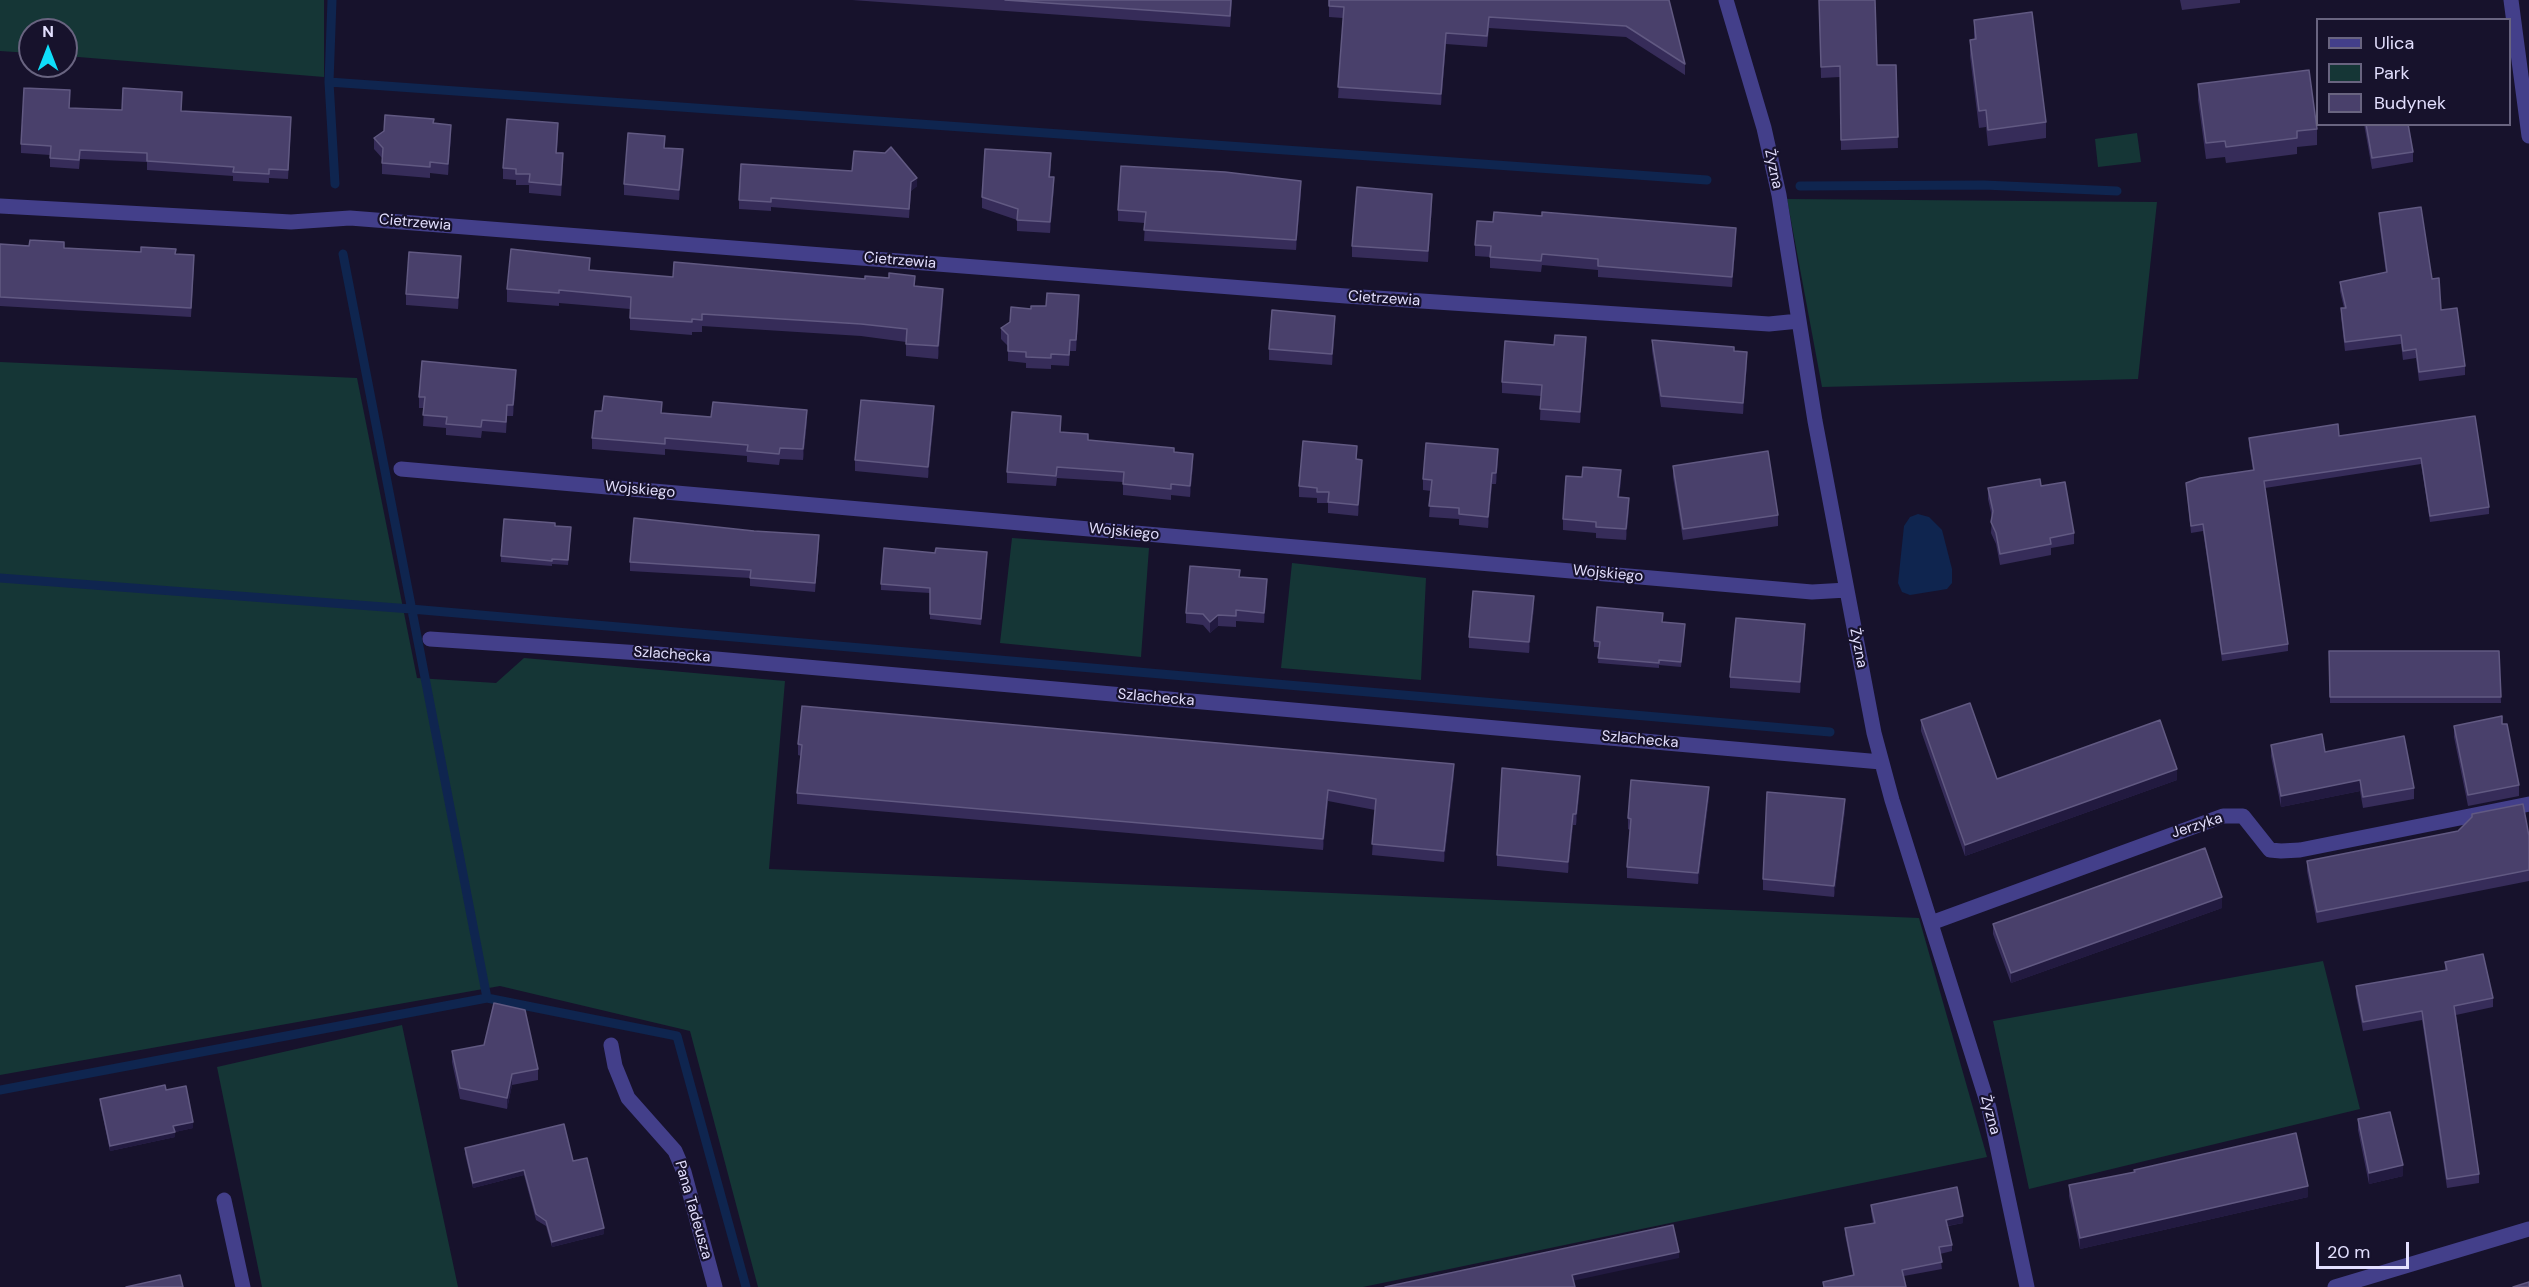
<!DOCTYPE html>
<meta charset="utf-8">
<style>
body{margin:0}
#map{position:relative;width:2529px;height:1287px;overflow:hidden;background:#17122c;font-family:"DM Sans",sans-serif}
canvas{display:block}
.legend{position:absolute;left:2316px;top:18px;width:195px;height:108px;box-sizing:border-box;background:#17122c;border:2px solid #696480;margin:0;padding:8px 10px;list-style:none;font-size:18px;color:#e3dffe}
.legend li{display:flex;align-items:center;gap:12px;height:30px}
.legend b{width:30px;border:2px solid #696480}
.north{position:absolute;left:18px;top:18px;width:60px;height:60px;box-sizing:border-box;background:#17122c;border:2px solid #696480;border-radius:50%;rotate:0deg;font-size:16px;font-weight:700;line-height:24px;text-align:center;color:#e3dffe}
.north::after{content:'';display:block;margin:auto;width:21px;height:27px;background:#0fdefa;clip-path:polygon(50% 0,100% 100%,50% 72%,0 100%)}
.scale{position:absolute;left:2316px;top:1242px;width:93px;height:27px;box-sizing:border-box;border:3px solid #e3dffe;border-top:0;padding-left:8px;font-size:18px;line-height:21px;white-space:nowrap;color:#e3dffe;-webkit-text-stroke:4px #17122c;paint-order:stroke}
</style>
<div id="map">
<canvas width="2529" height="1287"></canvas>
<ul class="legend">
<li><b style="height:8px;background:#433f8a"></b>Ulica</li>
<li><b style="height:16px;background:#153636"></b>Park</li>
<li><b style="height:16px;background:#49406b"></b>Budynek</li>
</ul>
<div class="north">N</div>
<div class="scale">20 m</div>
</div>
<script>
const ctx = document.querySelector('canvas').getContext('2d');
ctx.lineJoin = 'round';
function fillPath(path, color) { ctx.fillStyle = color; ctx.fill(path, 'evenodd'); }
const poly = rows => new Path2D(rows.map(r => 'M' + r).join(''));
function stroke(path, color, width, dash) { ctx.strokeStyle = color; ctx.lineWidth = width; ctx.lineCap = dash ? 'butt' : 'round'; ctx.setLineDash(dash || []); ctx.stroke(path); }
function drawText(font, color, halo, rows, align = 'center') {
  ctx.font = font + ' "DM Sans",sans-serif'; ctx.lineWidth = 4.5; ctx.setLineDash([]); ctx.textBaseline = 'middle'; ctx.strokeStyle = halo; ctx.fillStyle = color; for (const [text, x, y, turn = 0] of rows) {
    ctx.save(); ctx.translate(x, y); ctx.rotate((+turn || 0) * Math.PI / 180); ctx.textAlign = isNaN(turn) ? turn : align; if (halo) ctx.strokeText(text, 0, 0); ctx.fillText(text, 0, 0); ctx.restore();
  }
}
fillPath(poly([
 [0,0,324,0,324,77,66,56,66,30,30,30,30,53,0,51],
 [2137,133,2141,162,2098,167,2095,139],
 [1787,199,2157,202,2138,379,1822,387],
 [0,362,357,378,417,678,496,683,524,658,785,681,769,869,1919,918,1987,1157,1363,1287,758,1287,690,1031,500,986,0,1075],
 [1012,538,1149,548,1141,657,1000,643],
 [1292,563,1426,578,1421,680,1281,668],
 [2323,961,2360,1109,2029,1189,1993,1021],
 [402,1025,458,1287,262,1287,217,1067]
]), '#153636');
fillPath(poly([
 [1918,514,1929,517,1942,530,1952,569,1952,583,1947,589,1910,595,1902,592,1898,583,1904,526,1910,517]
]), '#0f254f');
stroke(poly([
 [332,0,329,82,335,184],
 [329,82,1707,180],
 [1800,186,1984,185,2117,191],
 [343,254,487,998],
 [0,578,411,609,1830,732],
 [0,1090,487,998,677,1036,746,1287]
]), '#0f254f', 9);
stroke(poly([
 [1726,0,1764,128,1779,195,1815,421,1874,733,1892,800,1989,1108,2027,1287],
 [2511,0,2529,136],
 [0,206,291,222,350,218,1346,296,1769,324,1799,321],
 [401,469,1812,592,1847,590],
 [430,639,671,655,1881,762],
 [1931,923,2223,816,2243,816,2270,850,2281,851,2300,850,2529,804],
 [611,1045,615,1066,628,1098,675,1151,684,1172,715,1287],
 [224,1200,243,1287],
 [2335,1287,2529,1229]
]), '#433f8a', 15);
fillPath(poly([
 [852,0,1232,0,1230,27],
 [1329,0,1669,0,1685,64,1685,75,1626,37,1489,28,1487,47,1446,44,1441,105,1338,98,1343,18,1329,17],
 [1819,0,1877,65,1896,65,1898,148,1841,150,1840,77,1821,78],
 [2180,0,2240,0,2240,3,2182,10],
 [1974,20,2046,122,2046,138,1988,146,1986,127,1979,128,1970,56,1970,40,1974,39],
 [2198,84,2317,129,2317,145,2297,147,2297,154,2226,163,2225,157,2206,159,2198,100],
 [182,101,181,111,291,126,288,179,269,178,269,183,233,181,233,176,147,170,147,162,80,159,79,169,50,167,50,155,21,153,21,144,70,108,122,110],
 [434,123,451,136,448,175,430,173,430,178,382,174,382,158,374,149,374,138],
 [2364,124,2408,124,2413,152,2413,162,2372,169],
 [558,134,557,153,563,164,561,196,529,193,529,185,516,185,516,180,503,179,503,168],
 [665,148,683,160,679,200,624,195,624,184],
 [1051,164,1050,177,1054,187,1050,233,1017,231,1017,220,982,208,982,197],
 [852,171,917,186,911,191,909,218,771,207,771,211,739,209,739,200],
 [1301,192,1296,250,1144,241,1145,223,1118,221,1118,210],
 [1432,205,1428,262,1352,257,1352,246],
 [2379,213,2432,279,2441,310,2465,366,2465,375,2419,381,2416,358,2403,360,2401,344,2345,351,2341,317,2341,308,2344,308,2340,291,2340,282,2386,273,2379,222],
 [1736,239,1732,287,1598,277,1598,270,1542,265,1541,272,1490,268,1490,257,1475,256,1475,245],
 [0,244,176,254,194,264,191,317,0,306],
 [461,267,458,309,406,305,406,294],
 [590,270,673,277,915,287,943,302,938,359,906,356,906,342,861,336,702,326,702,332,692,332,692,335,630,330,630,309,559,303,559,306,507,302,507,289],
 [1079,306,1076,351,1070,351,1069,366,1051,365,1051,369,1026,368,1026,363,1008,361,1008,346,1001,339,1001,328],
 [1335,327,1332,365,1269,360,1269,349],
 [1652,340,1734,351,1747,363,1743,414,1661,407,1652,351],
 [1586,348,1580,423,1540,420,1541,396,1502,393,1502,382],
 [516,381,513,416,507,416,506,433,482,431,481,438,446,435,446,428,423,426,424,408,419,408,419,397],
 [662,413,711,417,807,421,803,460,780,459,779,465,747,462,747,456,665,449,665,455,592,449,592,438],
 [2475,416,2489,507,2489,514,2430,522,2421,464,2265,488,2288,644,2288,651,2222,661,2203,531,2191,533,2186,483,2253,471,2249,445,2249,438,2339,436],
 [934,417,928,478,855,471,855,460],
 [1061,432,1088,440,1174,452,1193,465,1190,497,1171,495,1171,500,1123,495,1123,482,1057,478,1056,486,1007,483,1007,472],
 [1356,460,1362,471,1358,516,1328,513,1328,503,1317,503,1317,498,1299,497,1299,486],
 [1498,460,1496,484,1492,484,1488,528,1459,525,1459,519,1429,517,1431,491,1423,490,1423,479],
 [1673,466,1778,515,1778,526,1683,540,1673,477],
 [1621,481,1619,498,1629,509,1626,540,1596,538,1596,533,1563,530,1563,519],
 [2041,486,2074,533,2074,544,2051,548,2051,555,2000,565,1996,544,1991,533,1992,517,1988,499,1988,488],
 [555,526,571,532,568,565,552,564,552,566,501,562,501,556],
 [819,544,815,592,750,586,750,578,630,571,630,562],
 [987,558,981,625,930,619,930,593,881,590,881,584],
 [1240,577,1267,590,1264,623,1236,621,1236,627,1218,626,1210,633,1203,625,1186,623,1186,613],
 [1534,607,1529,653,1469,648,1469,637],
 [1663,622,1685,629,1681,667,1659,665,1659,668,1598,663,1599,647,1594,647,1594,641],
 [1805,635,1800,693,1730,688,1730,677],
 [2329,651,2499,651,2501,703,2330,703],
 [1921,720,1997,779,2177,780,1965,856,1921,731],
 [2502,724,2519,785,2519,796,2468,806,2454,737,2454,726],
 [798,744,1454,775,1444,862,1372,855,1375,810,1328,801,1323,850,797,804,797,793,801,756,798,755],
 [2271,745,2325,752,2414,788,2414,799,2363,808,2360,791,2281,807,2271,756],
 [1580,787,1576,825,1573,825,1568,873,1497,866,1497,855],
 [1709,797,1698,884,1627,878,1627,867,1630,830,1628,829,1628,818],
 [1845,810,1834,897,1763,890,1763,879],
 [2472,814,2529,836,2529,881,2317,923,2307,871,2307,861,2458,831,2472,818],
 [2222,908,2011,983,1993,934,1993,924],
 [2445,962,2493,998,2493,1007,2456,1015,2479,1174,2479,1183,2447,1188,2422,1020,2363,1031,2356,995,2356,986,2445,970],
 [452,1051,538,1069,538,1080,512,1085,507,1109,460,1099,452,1062],
 [166,1090,193,1128,175,1132,175,1137,110,1151,100,1104,100,1099],
 [2358,1119,2403,1176,2369,1184,2358,1130],
 [465,1148,573,1161,604,1234,552,1247,546,1226,536,1220,524,1175,473,1188,465,1154],
 [2069,1185,2308,1197,2080,1249,2069,1196],
 [1871,1205,1963,1223,1948,1226,1952,1245,1952,1251,1940,1254,1942,1269,1904,1276,1906,1287,1823,1287,1823,1282,1853,1275,1845,1235,1845,1228,1873,1223,1871,1211]
]), '#362c59');
fillPath(poly([
 [1446,33,1446,44,1441,105,1441,94],
 [451,125,451,136,448,175,448,164],
 [683,149,683,160,679,200,679,190],
 [1054,177,1054,187,1050,233,1050,222],
 [917,178,917,186,911,191,909,218,911,182],
 [1301,181,1301,192,1296,250,1296,240],
 [1432,194,1432,205,1428,262,1428,251],
 [1736,228,1736,239,1732,287,1732,277],
 [461,256,461,267,458,309,458,298],
 [943,289,943,302,938,359,938,346],
 [1079,295,1079,306,1076,351,1076,340],
 [1335,316,1335,327,1332,365,1332,354],
 [1586,337,1586,348,1580,423,1580,412],
 [1747,352,1747,363,1743,414,1743,403],
 [516,370,516,381,513,416,513,405],
 [934,406,934,417,928,478,928,467],
 [807,410,807,421,803,460,803,449],
 [1498,449,1498,460,1496,484,1496,473],
 [1193,454,1193,465,1190,497,1190,486],
 [1362,460,1362,471,1358,516,1358,505],
 [1621,470,1621,481,1618,508,1618,497],
 [1492,473,1492,484,1488,528,1488,517],
 [1629,498,1629,509,1626,540,1626,529],
 [1267,579,1267,590,1264,623,1264,613],
 [1534,596,1534,607,1529,653,1529,642],
 [1218,615,1218,626,1210,633,1210,622],
 [1805,624,1805,635,1800,693,1800,682],
 [1454,764,1454,775,1444,862,1444,851],
 [2177,769,2177,780,1965,856,1965,845],
 [1580,776,1580,787,1576,825,1576,814],
 [2360,780,2360,791,2281,807,2281,796],
 [1709,787,1709,797,1698,884,1698,873],
 [1328,790,1328,801,1323,850,1323,839],
 [1845,799,1845,810,1834,897,1834,886],
 [1573,814,1573,825,1568,873,1568,862],
 [2222,897,2222,908,2011,983,2011,973],
 [512,1074,512,1085,507,1109,507,1098],
 [193,1122,193,1128,175,1132,175,1137,110,1151,110,1146,173,1126],
 [2403,1165,2403,1176,2369,1184,2369,1173],
 [524,1170,524,1175,473,1188,473,1183],
 [2308,1186,2308,1197,2080,1249,2080,1238],
 [1963,1216,1963,1223,1946,1226,1946,1220],
 [604,1228,604,1234,552,1247,552,1242],
 [1679,1252,1679,1258,1572,1281,1572,1275]
]), '#221a40');
const building = poly([
 [1005,0,1231,0,1230,16,1005,0],
 [1329,0,1669,0,1685,64,1626,26,1489,17,1487,36,1446,33,1441,94,1338,87,1344,7,1329,6,1329,0],
 [1819,0,1875,0,1877,65,1896,65,1898,137,1841,140,1840,66,1821,67,1819,0],
 [2032,12,2046,122,1988,130,1986,110,1979,111,1970,40,1976,39,1974,20,2032,12],
 [2309,70,2317,129,2297,131,2297,138,2226,147,2225,141,2206,143,2198,84,2309,70],
 [24,88,70,90,69,108,122,110,123,88,182,92,181,111,291,117,288,170,269,169,269,174,233,172,234,167,147,161,147,153,80,150,79,160,50,158,51,146,21,144,24,88],
 [385,115,434,119,433,123,451,125,448,164,430,162,430,167,382,163,383,148,374,138,384,131,385,115],
 [507,119,558,123,556,153,563,153,561,185,529,182,530,174,516,174,516,169,503,168,507,119],
 [2366,124,2408,124,2413,152,2372,158,2366,124],
 [628,133,665,136,664,148,683,149,679,190,624,184,628,133],
 [891,147,917,178,911,182,909,209,771,198,771,202,739,200,741,164,852,171,854,151,885,153,891,147],
 [985,149,1051,153,1049,177,1054,177,1050,222,1017,220,1018,209,982,197,985,149],
 [1121,166,1225,172,1301,181,1296,240,1144,230,1146,212,1118,210,1121,166],
 [1357,187,1432,194,1428,251,1352,246,1357,187],
 [2421,207,2432,279,2439,278,2441,310,2457,308,2465,366,2419,372,2416,349,2403,351,2401,335,2345,342,2341,308,2346,308,2340,282,2387,272,2379,213,2421,207],
 [1494,212,1542,216,1542,212,1736,228,1732,277,1598,266,1598,259,1542,254,1541,261,1490,257,1491,246,1475,245,1477,221,1493,222,1494,212],
 [30,240,64,242,64,248,141,252,141,247,176,249,175,254,194,255,191,308,0,297,0,244,29,246,30,240],
 [511,249,590,258,589,270,673,277,674,262,865,279,865,276,889,278,889,273,915,276,914,286,943,289,938,346,906,344,907,329,861,324,702,314,702,320,692,319,692,322,630,318,631,297,559,290,559,293,507,289,511,249],
 [409,252,461,256,458,298,406,294,409,252],
 [1047,293,1079,295,1076,340,1070,340,1069,355,1051,354,1051,358,1026,357,1026,352,1008,351,1008,335,1001,328,1010,322,1011,307,1031,309,1031,306,1046,306,1047,293],
 [1272,310,1335,316,1332,354,1269,349,1272,310],
 [1555,335,1586,337,1580,412,1540,409,1542,385,1502,382,1505,341,1554,345,1555,335],
 [1652,340,1734,347,1734,351,1747,352,1743,403,1661,396,1652,340],
 [422,361,516,370,513,405,507,405,506,422,482,420,481,427,446,424,447,417,423,415,425,397,419,397,422,361],
 [604,396,662,402,661,413,711,417,713,402,807,410,803,449,780,448,779,454,747,451,748,445,665,438,665,444,592,438,595,411,602,411,604,396],
 [861,400,934,406,928,467,855,460,861,400],
 [1012,412,1061,416,1060,432,1088,434,1088,440,1174,448,1174,452,1193,454,1190,486,1171,484,1171,489,1123,484,1124,472,1057,467,1056,476,1007,472,1012,412],
 [2475,416,2489,507,2430,516,2421,458,2264,481,2288,644,2222,654,2203,524,2191,526,2186,483,2200,478,2254,470,2249,438,2338,424,2339,436,2475,416],
 [1303,441,1357,446,1356,459,1362,460,1358,505,1328,502,1329,492,1317,492,1317,488,1299,486,1303,441],
 [1426,443,1498,449,1496,473,1492,473,1488,517,1459,514,1459,508,1429,506,1432,480,1423,479,1426,443],
 [1768,451,1778,515,1683,529,1673,466,1768,451],
 [1583,467,1621,470,1618,497,1629,498,1626,529,1596,527,1596,522,1563,519,1566,476,1582,477,1583,467],
 [2040,479,2041,486,2065,482,2074,533,2050,538,2051,544,2000,554,1996,533,1991,522,1993,511,1988,488,2040,479],
 [634,518,754,531,819,535,815,583,750,578,751,570,630,562,634,518],
 [504,519,555,523,555,526,571,527,568,560,552,559,552,561,501,556,504,519],
 [884,548,935,553,936,548,987,552,981,619,930,614,930,588,881,584,884,548],
 [1190,566,1240,570,1239,577,1267,579,1264,613,1236,610,1236,616,1218,615,1210,622,1203,614,1186,613,1190,566],
 [1473,591,1534,596,1529,642,1469,637,1473,591],
 [1597,607,1663,613,1662,622,1685,624,1681,662,1659,660,1659,663,1598,658,1600,642,1594,641,1597,607],
 [1736,618,1805,624,1800,682,1730,677,1736,618],
 [2329,651,2499,651,2501,697,2330,697,2329,651],
 [1970,703,1997,779,2160,720,2177,769,1965,845,1921,720,1970,703],
 [802,706,1454,764,1444,851,1372,844,1376,799,1328,790,1323,839,797,793,802,745,798,744,802,706],
 [2502,716,2502,724,2507,724,2519,785,2468,795,2454,726,2502,716],
 [2322,734,2325,752,2404,736,2414,788,2363,797,2360,780,2281,796,2271,745,2322,734],
 [1502,768,1580,776,1576,814,1573,814,1568,862,1497,855,1502,768],
 [1631,780,1709,787,1698,873,1627,867,1631,819,1628,818,1631,780],
 [1767,792,1845,799,1834,886,1763,879,1767,792],
 [2523,804,2529,836,2529,870,2317,912,2307,861,2458,831,2472,817,2472,814,2523,804],
 [2205,848,2222,897,2011,973,1993,924,2205,848],
 [2483,954,2493,998,2454,1006,2479,1174,2447,1179,2422,1011,2363,1022,2356,986,2447,970,2445,962,2483,954],
 [494,1003,525,1010,538,1069,512,1074,507,1098,460,1088,452,1051,484,1045,494,1003],
 [165,1085,166,1090,186,1086,193,1122,173,1126,175,1132,110,1146,100,1099,165,1085],
 [2390,1112,2403,1165,2369,1173,2358,1119,2390,1112],
 [564,1124,573,1161,587,1158,604,1228,552,1242,546,1221,536,1214,524,1170,473,1183,465,1148,564,1124],
 [2296,1133,2308,1186,2080,1238,2069,1185,2135,1172,2134,1170,2296,1133],
 [1957,1187,1963,1216,1946,1220,1952,1245,1939,1247,1942,1262,1902,1270,1906,1287,1824,1287,1823,1282,1854,1275,1845,1228,1875,1223,1871,1205,1957,1187],
 [1673,1225,1679,1252,1572,1275,1575,1287,1385,1287,1673,1225],
 [180,1275,183,1287,126,1287,180,1275],
 [2529,1282,2529,1287,2513,1287,2529,1282]
]);
fillPath(building, '#49406b');
stroke(building, '#615982', 1.5);
drawText('15px', '#e3dffe', '#17122c', [
 ["Żyzna",1773,169,78],
 ["Cietrzewia",415,223,5],
 ["Cietrzewia",900,261,5],
 ["Cietrzewia",1384,299,4],
 ["Wojskiego",640,490,5],
 ["Wojskiego",1124,532,5],
 ["Wojskiego",1608,574,5],
 ["Żyzna",1858,648,79],
 ["Szlachecka",672,655,4],
 ["Szlachecka",1156,698,5],
 ["Szlachecka",1640,740,5],
 ["Jerzyka",2197,826,-18],
 ["Żyzna",1990,1115,75],
 ["Pana Tadeusza",693,1210,74]
]);
</script>
